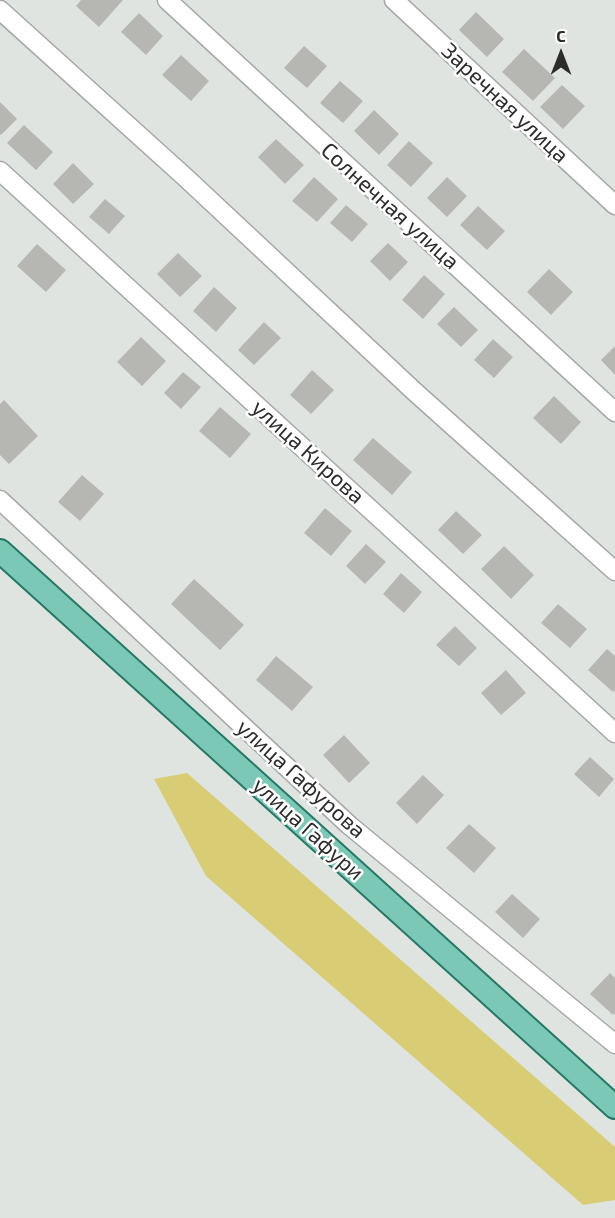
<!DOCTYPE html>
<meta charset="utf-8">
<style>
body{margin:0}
#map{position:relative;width:615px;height:1218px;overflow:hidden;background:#e0e4e1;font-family:"Exo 2",sans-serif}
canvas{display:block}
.north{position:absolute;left:531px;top:24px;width:60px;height:60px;-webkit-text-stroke:4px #fff;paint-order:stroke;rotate:0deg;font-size:16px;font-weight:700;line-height:24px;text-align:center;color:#2b2c2b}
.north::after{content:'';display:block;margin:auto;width:21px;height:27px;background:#2b2c2b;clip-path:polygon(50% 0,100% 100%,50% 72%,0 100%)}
</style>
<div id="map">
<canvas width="615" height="1218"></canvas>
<div class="north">С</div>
</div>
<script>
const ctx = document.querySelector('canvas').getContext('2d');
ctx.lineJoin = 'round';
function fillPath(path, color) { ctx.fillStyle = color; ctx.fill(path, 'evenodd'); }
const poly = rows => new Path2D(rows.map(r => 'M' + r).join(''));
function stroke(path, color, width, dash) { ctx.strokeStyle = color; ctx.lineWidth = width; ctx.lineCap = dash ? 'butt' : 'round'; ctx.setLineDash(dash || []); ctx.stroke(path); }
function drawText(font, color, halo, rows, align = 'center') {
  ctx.font = font + ' "Exo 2",sans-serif'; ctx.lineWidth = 5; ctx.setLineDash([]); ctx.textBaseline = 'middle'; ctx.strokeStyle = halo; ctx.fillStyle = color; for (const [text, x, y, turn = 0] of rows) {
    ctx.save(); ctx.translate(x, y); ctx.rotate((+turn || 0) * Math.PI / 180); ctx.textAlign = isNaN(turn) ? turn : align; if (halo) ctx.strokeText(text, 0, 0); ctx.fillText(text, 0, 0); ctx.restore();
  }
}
fillPath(poly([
 [187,773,615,1147,615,1200,583,1205,206,876,154,779]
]), '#d8cc74');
fillPath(poly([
 [81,0,123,0,99,27,76,6],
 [476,12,504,39,487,57,459,30],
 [139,13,163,36,146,55,121,32],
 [304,46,327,66,307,88,284,68],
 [524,49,555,78,533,101,502,72],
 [181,55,209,81,191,101,162,75],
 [340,81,363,101,343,123,320,103],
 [562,85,585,106,563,129,540,107],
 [0,102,17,119,1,135,0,134],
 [374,110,399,134,379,155,354,131],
 [24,125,53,152,36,170,7,143],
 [276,139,304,165,285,184,258,157],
 [409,141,433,163,411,187,387,165],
 [73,163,94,184,73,204,53,184],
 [314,177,338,199,317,222,292,201],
 [447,177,467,196,447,217,427,198],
 [105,199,125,216,109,234,89,217],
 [346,205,368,224,352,242,330,223],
 [478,206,505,231,487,250,460,225],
 [388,243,408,262,390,281,370,261],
 [37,244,66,270,46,292,17,266],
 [178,253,202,276,180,297,157,274],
 [549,269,573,292,551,315,527,292],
 [424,275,445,294,423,319,402,300],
 [214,287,237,308,216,332,193,311],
 [454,307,478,330,461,347,437,324],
 [264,322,281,338,254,365,238,350],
 [141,337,166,361,142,386,117,362],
 [493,339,513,357,494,378,474,360],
 [615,346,615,375,601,360],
 [312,370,334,390,311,414,290,395],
 [183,372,201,387,181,409,164,393],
 [554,396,581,422,561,444,533,418],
 [4,400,38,436,9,464,0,455,0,404],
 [220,407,251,434,230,458,199,431],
 [373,438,412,472,392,495,353,460],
 [82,475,104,494,80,521,58,502],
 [325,508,352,531,331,556,304,533],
 [456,511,482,535,463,554,438,530],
 [366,544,386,562,365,584,346,566],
 [504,546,534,575,511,599,481,569],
 [401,573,422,592,404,613,383,594],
 [194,579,244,625,220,650,171,604],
 [558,604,587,629,570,648,541,623],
 [455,626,477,648,459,666,436,645],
 [607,649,615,656,615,690,613,692,588,670],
 [276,656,313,687,292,711,256,680],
 [506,670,526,693,501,715,481,693],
 [344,735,370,763,349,783,323,755],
 [590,757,614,779,599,797,574,774],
 [423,775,444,795,417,824,396,803],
 [469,824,496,848,474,873,446,848],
 [512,894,540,919,523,938,495,912],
 [610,973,615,978,615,1013,613,1015,590,994]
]), '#b6b7b3');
const minor = poly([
 [167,0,615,412],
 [394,0,615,205],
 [0,10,185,177,415,392,615,571],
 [0,171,615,733],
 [0,500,349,825,615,1044]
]);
const major = poly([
 [0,551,615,1107]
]);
stroke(minor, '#a5a8a6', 21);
stroke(major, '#267967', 26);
stroke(minor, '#fff', 18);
stroke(major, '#7cc8b7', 22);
drawText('22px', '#2b2c2b', '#fff', [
 ["Заречная улица",505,103,43],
 ["Солнечная улица",390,206,42],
 ["улица Кирова",308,452,42],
 ["улица Гафурова",301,779,42],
 ["улица Гафури",308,829,42]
]);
</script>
